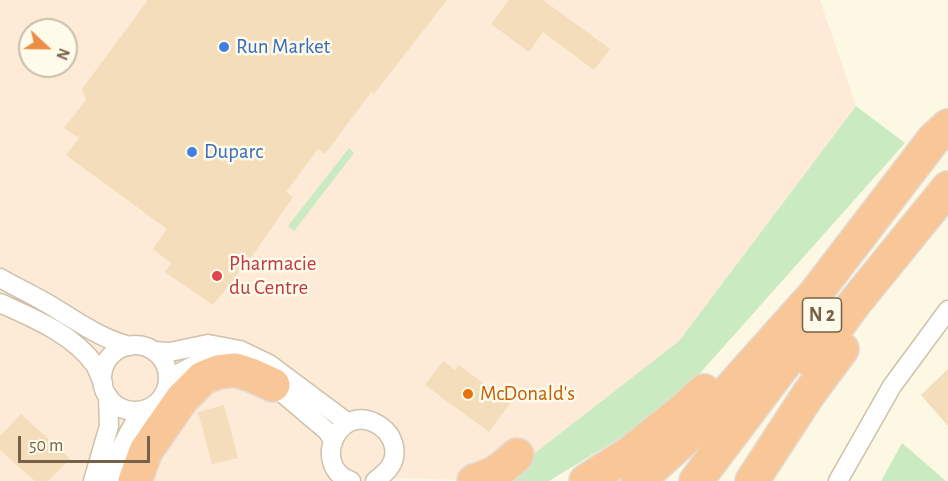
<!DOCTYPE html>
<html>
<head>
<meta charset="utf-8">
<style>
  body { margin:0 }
  #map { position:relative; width:948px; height:481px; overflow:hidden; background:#fdf8e3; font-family:"Alegreya Sans",sans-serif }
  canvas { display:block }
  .north { position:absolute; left:18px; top:18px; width:60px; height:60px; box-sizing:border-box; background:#fffbea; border:2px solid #c8bea9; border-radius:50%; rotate:112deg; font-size:16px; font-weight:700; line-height:24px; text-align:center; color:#766248 }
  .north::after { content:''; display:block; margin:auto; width:21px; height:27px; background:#eb8d45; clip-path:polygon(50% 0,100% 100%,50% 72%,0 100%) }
  .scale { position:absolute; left:18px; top:436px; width:132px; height:27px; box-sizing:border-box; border:3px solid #766248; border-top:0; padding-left:8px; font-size:18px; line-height:21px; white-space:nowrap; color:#766248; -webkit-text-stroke:4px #fffbea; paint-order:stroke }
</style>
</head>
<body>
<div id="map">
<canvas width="948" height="481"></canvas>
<div class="north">N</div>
<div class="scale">50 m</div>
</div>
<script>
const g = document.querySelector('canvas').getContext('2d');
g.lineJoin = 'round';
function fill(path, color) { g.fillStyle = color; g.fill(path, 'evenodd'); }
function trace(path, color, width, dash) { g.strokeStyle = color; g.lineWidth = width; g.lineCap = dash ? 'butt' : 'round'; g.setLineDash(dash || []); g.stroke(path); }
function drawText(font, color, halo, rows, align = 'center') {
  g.font = font + ' "Alegreya Sans",sans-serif'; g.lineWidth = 5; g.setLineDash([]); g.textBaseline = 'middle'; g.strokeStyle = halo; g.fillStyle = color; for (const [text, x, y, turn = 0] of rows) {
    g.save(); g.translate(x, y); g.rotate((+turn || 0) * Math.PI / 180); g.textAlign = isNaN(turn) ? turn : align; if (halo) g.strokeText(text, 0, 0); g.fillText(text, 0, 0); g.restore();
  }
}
const commercial = new Path2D(`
  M0,0H820L856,106L679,341L499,481L394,478L388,481H0ZM30,30H66V66H30Z`);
const green = new Path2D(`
  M856,106L905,143L669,408L549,481H499L679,341Z
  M349,148L354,153L294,231L288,226Z
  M902,443L946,481H881Z`);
const building = new Path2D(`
  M148,0H447L374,94L371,92L325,154L318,149L286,192L293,197L255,252L213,305L165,272L171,263L153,249L167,229L66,155L79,138L64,128L86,100L82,89Z
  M509,0H543L610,49L594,70L543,32L529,52L491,24Z
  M443,361L455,370L459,365L510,403L489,432L425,385Z
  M948,369V426L921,395Z
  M224,405L238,458L212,464L198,412Z
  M21,414L70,459L48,481H35L0,450V436Z`);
const street = new Path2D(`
  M0,278C19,289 40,298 58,310C83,325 102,339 130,346
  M0,303C33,318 73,334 95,365C98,370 100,377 103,383
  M102 378a33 33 0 1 1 66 0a33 33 0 1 1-66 0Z
  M154,351L170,352L208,344L240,350L269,364L348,423
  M168,379L200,362L213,359
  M268,381L327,431L333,440
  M93,481L109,426L108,396
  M111,481C113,460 130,428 143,410
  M351,481C311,467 337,404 375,423C385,428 392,436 394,447C397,463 387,472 375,481
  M838,481L892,386L948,310`);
const highway = new Path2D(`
  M812,361L853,305L948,188
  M135,481L146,451L182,399L203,378L218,372L235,370L251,375L273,385
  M474,481C494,475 502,469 517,455
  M586,481L631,452L682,411L704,391
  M638,481L688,436L815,294L933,140L948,126
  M696,481L816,322
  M752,481L808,395L842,349`);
const markers = [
  [224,47,6,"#3f7fe0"],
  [192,152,6,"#3f7fe0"],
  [217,276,6,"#e0444e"],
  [468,394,6,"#e8710a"]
];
const shields = [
  [822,315,39]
];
const shieldNames = [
  ["N 2",822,315]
];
const shopNames = [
  ["Run Market",236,47],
  ["Duparc",204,152]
];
const healthNames = [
  ["Pharmacie",229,264],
  ["du Centre",229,288]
];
const foodNames = [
  ["McDonald's",480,394]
];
fill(commercial, '#feebd7');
fill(green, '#caebc1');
fill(building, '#f3ddba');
trace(street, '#cfc1aa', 21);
trace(highway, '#e1dcd7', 36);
trace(street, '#fff', 18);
trace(highway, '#f9c698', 33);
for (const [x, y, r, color] of markers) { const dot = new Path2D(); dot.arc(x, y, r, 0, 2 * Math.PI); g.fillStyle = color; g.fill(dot); trace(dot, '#fffbea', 2); }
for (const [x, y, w] of shields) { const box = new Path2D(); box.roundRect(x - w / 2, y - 17, w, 34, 4.5); g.fillStyle = '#fffbea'; g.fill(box); trace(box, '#766248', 1.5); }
drawText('bold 20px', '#766248', null, shieldNames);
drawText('21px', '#366cbe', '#fffbea', shopNames, 'left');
drawText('21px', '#be3a42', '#fffbea', healthNames, 'left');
drawText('21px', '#c56008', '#fffbea', foodNames, 'left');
</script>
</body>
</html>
